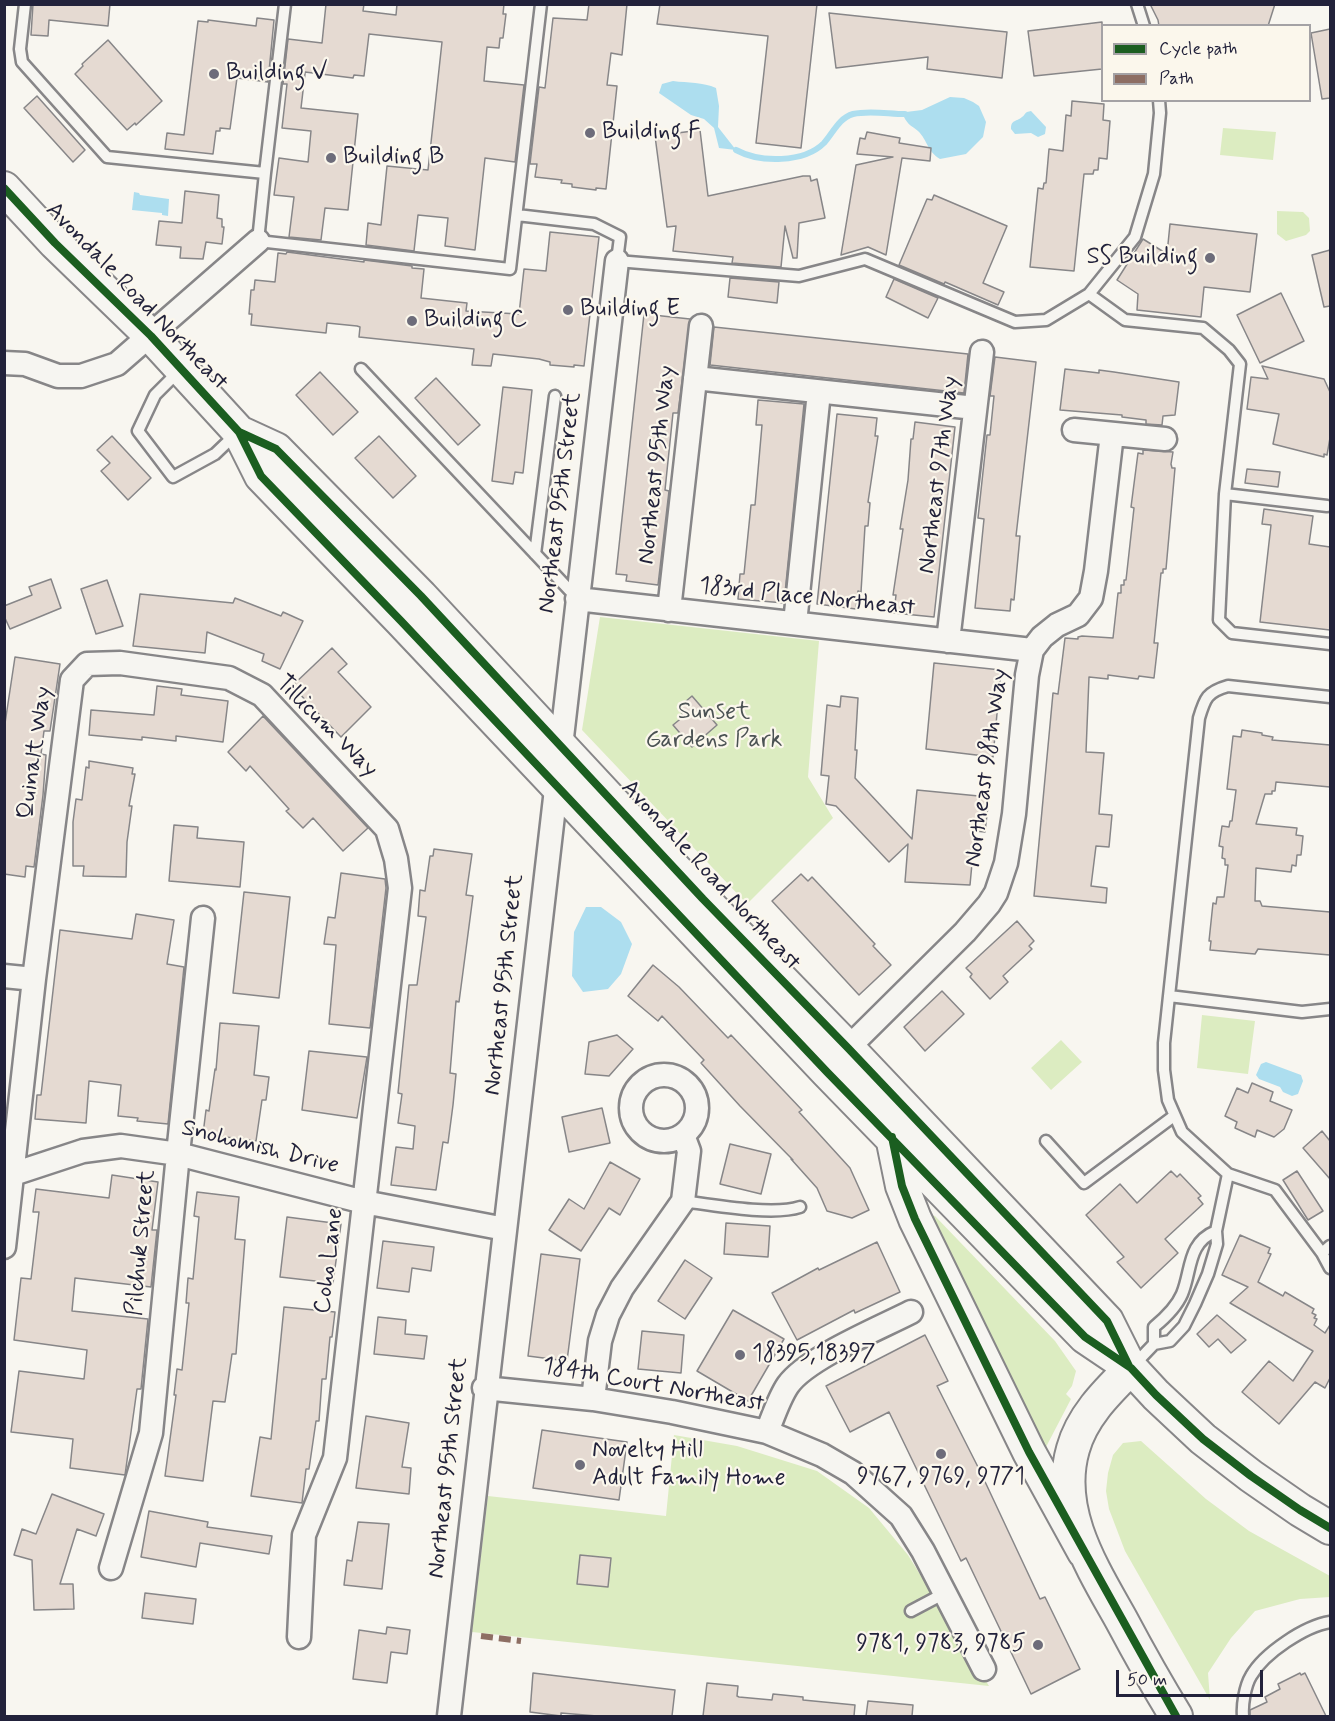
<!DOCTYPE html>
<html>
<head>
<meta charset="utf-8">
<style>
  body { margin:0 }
  #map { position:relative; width:1335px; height:1721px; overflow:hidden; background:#f8f6f0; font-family:Mynerve,sans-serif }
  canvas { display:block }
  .frame { position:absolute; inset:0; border:6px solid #22223b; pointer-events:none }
  .legend { position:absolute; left:1101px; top:24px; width:210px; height:78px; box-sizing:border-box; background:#fbf7ec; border:2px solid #a4a2a5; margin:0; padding:8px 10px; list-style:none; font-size:18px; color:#22223b }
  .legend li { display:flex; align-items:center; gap:12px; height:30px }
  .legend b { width:30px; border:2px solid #a4a2a5 }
  .scale { position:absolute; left:1116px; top:1670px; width:147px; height:27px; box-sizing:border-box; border:3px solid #22223b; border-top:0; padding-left:8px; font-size:18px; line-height:21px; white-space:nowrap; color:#22223b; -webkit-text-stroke:4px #fbf7ec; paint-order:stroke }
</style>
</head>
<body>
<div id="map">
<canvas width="1335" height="1721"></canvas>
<div class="frame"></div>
<ul class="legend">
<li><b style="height:8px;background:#1b5e20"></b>Cycle path</li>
<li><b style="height:8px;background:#8d6e63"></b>Path</li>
</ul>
<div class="scale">50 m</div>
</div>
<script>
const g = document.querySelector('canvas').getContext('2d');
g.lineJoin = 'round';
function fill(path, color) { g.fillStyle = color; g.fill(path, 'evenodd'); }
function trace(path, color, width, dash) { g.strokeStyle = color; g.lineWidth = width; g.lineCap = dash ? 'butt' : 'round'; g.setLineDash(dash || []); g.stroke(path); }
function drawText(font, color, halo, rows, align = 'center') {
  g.font = font + ' Mynerve,sans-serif'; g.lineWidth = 4.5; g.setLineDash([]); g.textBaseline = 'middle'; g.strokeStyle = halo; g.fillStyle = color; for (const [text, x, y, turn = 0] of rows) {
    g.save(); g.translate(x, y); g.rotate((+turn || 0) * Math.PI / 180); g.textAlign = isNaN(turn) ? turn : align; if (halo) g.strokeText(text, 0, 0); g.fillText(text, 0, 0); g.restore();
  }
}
const green = new Path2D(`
  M1223,128L1276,132L1273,160L1220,155Z
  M1277,211L1303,212L1309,218L1310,231L1306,235L1286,241L1277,234Z
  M600,617L819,641L808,777L833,818L747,904L582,730Z
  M1202,1015L1255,1021L1248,1074L1197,1068Z
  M1061,1040L1082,1062L1051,1090L1031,1068Z
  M930,1215L935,1216L1055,1341L1076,1371L1072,1386L1066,1394L1071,1399L1046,1447L1039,1449Z
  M674,1435L737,1446L817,1471L869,1508L908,1555L989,1686L472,1632L488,1496L666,1516Z
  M1141,1441L1206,1499L1249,1531L1330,1576V1597L1300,1599L1255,1611L1231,1638L1208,1673L1210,1700L1125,1551L1109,1509L1106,1491L1108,1473L1113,1455L1123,1443Z`);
const water = new Path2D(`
  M673,81C688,83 703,82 716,88L719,106L718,127L736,150L719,148L714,128L704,119L691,115L659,93L662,84Z
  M950,97L964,98L973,102L979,106L986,122L983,137L966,154L940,159C927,151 928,141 918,131C912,126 908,125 904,117L906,112L922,110Z
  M1031,111L1046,127L1045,134L1038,137L1031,133L1015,134L1011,129C1011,119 1017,122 1022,117C1024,116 1025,113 1027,112Z
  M134,192L139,193L140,195L169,199L168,216L162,215V213L132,210Z
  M586,907H601L621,922L632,944L621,974L608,989L583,992L572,976L574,932Z
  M1266,1062L1301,1075L1303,1081L1298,1094L1292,1096L1283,1092L1280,1087L1259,1079L1256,1075L1261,1064Z`);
const stream = new Path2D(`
  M736,150C760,163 804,163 824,143C833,133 839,118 853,114C869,110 889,114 905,114`);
const building = new Path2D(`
  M33,4H110L108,26L49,20L48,36L31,35Z
  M326,4H364L363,11L396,15L397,4H504L503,14H506L503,38H500L499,48L487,47L484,81L524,85L515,162L485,158L475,250L445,246L448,218L418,215L414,251L366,245L368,223L381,225L387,166L428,170L442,42L369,34L364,76L354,75L353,78L305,72V74L301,108L358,114L348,210L325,208L321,240L289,237L294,197L274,195L279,158L308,162L311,131L282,128L287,84H283L288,39L322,43Z
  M589,4H627L622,55L611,53L607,85L617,86L606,189L596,188V190L572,187V184L561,183L562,180L535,177L537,164H530L539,87L545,88L553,18L587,20Z
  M660,4H817L801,148L756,143L768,36L657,24Z
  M1150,4H1275L1268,26H1159L1158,20Z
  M829,13L1007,32L1002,78L927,69L928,57L836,68Z
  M257,18L274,20L268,82L237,78L230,129L220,128V131H216L213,154L165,149L167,133L184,135L198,21L208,22V20L256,26Z
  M1102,22V69L1034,76L1028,31Z
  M1330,29V98L1322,99L1311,33Z
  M108,40L162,101L136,125L135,123L127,130L75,74L83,66L82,64Z
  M37,96L85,150L73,162L24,108Z
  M1072,101L1104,104L1103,120L1110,121L1107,159L1099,158L1098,170H1094L1093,174H1084L1074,271L1030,267L1038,188L1043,189L1044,183H1046L1049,149L1063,151L1066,115L1071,116Z
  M700,130L708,196L803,176H810L811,181L817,179L825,218L799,223L797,258H793L785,226L781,267L732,263L733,257L673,251L676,226L667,227L655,136Z
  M867,132L900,138L899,143L931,148L930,161L902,158L886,255L868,247L841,255L856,165L893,157L857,154L860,138L865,139Z
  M185,191L219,195L217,218L222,219V227H224L222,244L206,242L203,259L180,258L181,247L156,245L159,221L182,223Z
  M934,195L1007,226L983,283L1004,292L998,305L945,282L944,284L899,265L927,199L932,200Z
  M1170,224L1257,234L1250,292L1204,287L1201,317L1137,310L1138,294L1117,280L1143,239L1167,254Z
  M550,232L599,237L584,366L574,365V367L550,365V362L539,359L493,354L491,366L472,365L474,349L359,337L360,327L357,326L327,323L326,333L251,325L252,314H249L251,290H254L255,280L275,282L278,253L286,254L287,252L364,262V260L412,266V268L424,269L421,298L467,303L466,311L519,314L524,269L546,271Z
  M1330,250V306L1324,307L1312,255Z
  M730,278L779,282L777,303L728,297Z
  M894,279L938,298L928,318L886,297Z
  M1281,293L1304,341L1260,363L1237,315Z
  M644,314L690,319L678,413H673L665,490L669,491L658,585L626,581L627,575L616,574Z
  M714,327L968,354L964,393L710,365Z
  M995,357L1036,362L1016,536H1020L1014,600L1011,599L1010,611L975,608L984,519L978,518L987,435H990L994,396H990Z
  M1262,366L1324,379L1330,392V438L1327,455L1324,454V457L1273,444L1279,414L1247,409L1251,377L1268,379Z
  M1065,369L1099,373V370L1114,372L1179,382L1175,415L1163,416L1162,425L1146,424V420L1122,417V415L1060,410Z
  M320,372L358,412L333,435L296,395Z
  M436,378L480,425L458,445L415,398Z
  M503,387L532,390L523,473L515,472L513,484L492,481Z
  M758,400L804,404L784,603L738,599L740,574H744L751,505H755L762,425H756Z
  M837,414L877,418L875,436H878L868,502L870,503L868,526H865L861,592L858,591L856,609L817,604Z
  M915,422L955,427L934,617L894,613L896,595H893L903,529H900L908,480L911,439H913Z
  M112,436L151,478L128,500L101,471L110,463L97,450Z
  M379,436L416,476L393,498L355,458Z
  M1143,450L1173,452L1171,464L1172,468H1175L1166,569H1163V573H1161L1154,643H1158L1154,678L1139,676L1138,679L1108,675V679L1089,677L1086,752L1104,753L1099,814L1112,815L1109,847L1096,846L1091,886L1107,888L1106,903L1034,896L1053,693L1058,694L1065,638L1078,639V637L1082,636L1113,638L1118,593H1121V585H1124V580H1126L1134,508L1131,507L1138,453L1143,454Z
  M1247,469L1280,472L1278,487L1245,483Z
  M1264,509L1313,516L1309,544L1330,547V630L1260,622L1271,525L1262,524Z
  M51,579L61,608L10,629L4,616V606L32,595L29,587Z
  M107,580L123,626L96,634L81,589Z
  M140,594L233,603L235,598L281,616L283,612L303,621L280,669L262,661L264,654L207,632L205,653L133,646Z
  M332,648L347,664L338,672L371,707L341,737L292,686Z
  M15,657L60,664L50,731H44L41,754L46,755L43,795L34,867L26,866L25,877L4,874V730Z
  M934,663L1001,670L993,757L926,749Z
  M157,686L182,689L181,695L228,701L223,742L176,736V741L142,737V740L89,735L91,710L154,715Z
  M692,696L717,725L692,747L673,725L684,716L678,708Z
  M841,696L858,698L855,750H857L855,778L912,839L917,790L989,797L985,832L975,831L970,885L905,882L908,844L889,862L836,806L826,804L829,776L821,775L827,705L840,707Z
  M263,716L368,828L343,851L313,818L303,828L286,811L289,809L250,766L246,771L228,752Z
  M1242,730L1262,733V735L1273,737L1272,740L1330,745V787L1276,782L1275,791H1272V794H1265L1256,824L1297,828L1296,835L1303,836L1301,855H1297L1296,866L1292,865L1291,872L1256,868L1255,901H1260L1262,906L1330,912V955L1258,949L1255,954L1210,950L1211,941H1209L1213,903L1216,904L1217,897H1224L1228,865H1225V859L1222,858L1223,847L1219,846L1222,826L1229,827L1230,821H1232L1236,790L1227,789L1233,736L1241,737Z
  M89,761L133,768L132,774H135L129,806H132L127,842L126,877L83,876L84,866H73V822L76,799L82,800L86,767L89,768Z
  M174,825L198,827L197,838L244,842L240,887L169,881Z
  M434,849L472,854L466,895L473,896L459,1002L456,1001L450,1073L456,1074L453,1105L448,1143L443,1142L436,1190L391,1185L396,1147L413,1149L415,1126L398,1123L402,1094L398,1093L409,985H417L426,917L418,916L420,890L425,891L430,856H433Z
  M341,873L385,879L386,888L370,1028L329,1024L336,945L324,944L328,917L335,918Z
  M801,874L808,881L812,877L875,944L873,946L891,965L859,995L772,901Z
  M244,892L290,897L279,998L233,993Z
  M136,914L174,920L167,964L184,967L168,1124L137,1121L138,1118L118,1116L121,1085L89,1081L86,1123L35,1119L37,1095H41L60,930L132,939Z
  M1017,921L1034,941L1029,946L1032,949L1003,976L1008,982L990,999L970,977L972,974L966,968Z
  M653,965L679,987L728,1038L731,1035L802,1110L799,1112L850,1168L869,1210L852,1218L827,1211L817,1188L791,1159L793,1160L740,1106L701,1063L704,1060L662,1016L658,1021L628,996Z
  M942,991L964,1014L925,1051L904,1027Z
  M220,1023L259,1026L254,1075L269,1077L266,1100H262L256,1141L203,1134L206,1110L209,1111L215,1069L216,1070Z
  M617,1035L633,1049L609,1076L585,1074L589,1042Z
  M309,1051L367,1057L357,1118L302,1110Z
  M1252,1083L1273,1092L1270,1101L1292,1110L1284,1129L1274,1137L1257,1130L1255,1137L1235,1128L1237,1122L1225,1116L1237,1088L1248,1093Z
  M602,1108L610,1143L569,1152L562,1117Z
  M1322,1131L1330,1141V1179L1303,1148Z
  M730,1144L771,1154L761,1194L720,1184Z
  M610,1162L640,1179L620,1215L609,1208L581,1251L549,1230L569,1199L584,1209Z
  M1171,1171L1177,1177L1180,1174L1201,1196L1198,1198L1203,1204L1165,1239L1178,1253L1141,1288L1117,1262L1124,1257L1086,1215L1120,1184L1137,1203Z
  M1297,1171L1323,1211L1308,1220L1283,1180Z
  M112,1175L158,1182L152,1230H157L151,1287L75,1278L72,1311L148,1319L141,1389H137L125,1475L70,1468L73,1439L11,1432L19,1371L84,1379L87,1350L14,1340L21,1278L31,1279L39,1212H33L36,1189L109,1198Z
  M197,1192L239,1197L235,1239L245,1240L236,1354H232L225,1402L213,1401L203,1481L165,1476L176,1395H174L177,1369L182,1370L189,1303H186L188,1278L193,1279L199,1217L194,1216Z
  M287,1217L341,1224L333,1283L280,1277Z
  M726,1223L770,1226L768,1257L724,1254Z
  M1240,1235L1270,1248L1268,1253L1271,1254L1258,1282L1283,1296L1285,1292L1314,1309L1312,1313L1316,1315L1314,1318L1317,1319L1314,1325L1325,1333L1330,1325V1378L1325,1388L1315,1382L1279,1424L1242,1392L1269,1361L1293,1381L1313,1351L1230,1303L1248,1287L1222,1275Z
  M383,1241L434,1247L431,1271L412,1268L409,1292L377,1288Z
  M877,1242L900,1292L855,1313L854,1310L797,1340L772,1293L818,1268L819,1270Z
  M541,1254L580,1259L567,1361L528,1356Z
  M685,1260L712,1278L685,1319L658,1301Z
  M284,1307L335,1312L332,1337H330L326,1379H322L319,1421H316L309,1469H306L302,1503L251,1496L260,1437L271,1439Z
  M733,1310L784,1339L748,1401L697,1371Z
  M1217,1315L1246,1340L1231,1353L1218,1339L1209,1347L1197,1334Z
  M378,1317L406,1320L405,1334L427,1336L424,1359L374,1354Z
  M642,1331L684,1335L681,1373L638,1369Z
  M925,1335L948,1381L937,1386L980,1471L1040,1599L1045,1597L1080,1669L1031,1694L966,1558L961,1561L889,1412L850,1432L826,1386Z
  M366,1416L409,1423L402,1467L411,1468L409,1494L356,1488Z
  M542,1430L627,1442L619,1500L533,1488Z
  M52,1494L104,1514L96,1536L77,1529L60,1584H73L74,1609L34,1610L32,1560L14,1555L22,1529L36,1534Z
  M149,1511L208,1522L207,1527L272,1536L269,1554L200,1543L196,1567L141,1557Z
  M358,1522L389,1524L382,1589L344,1585L347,1560L352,1561Z
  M580,1555L611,1558L608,1587L577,1584Z
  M145,1593L196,1599L193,1624L142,1618Z
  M387,1627L410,1630L407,1654L391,1652L387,1683L353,1679L359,1630L386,1634Z
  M533,1673L675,1690L672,1716H597L561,1713V1716L530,1712Z
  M1300,1673L1301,1675L1305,1673L1326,1716H1250V1710L1267,1702L1265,1697L1280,1689L1278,1684Z
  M707,1683L738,1686L737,1696L739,1697L772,1700L773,1694L803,1697V1700L855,1705L854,1716H703Z
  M868,1701L913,1705L912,1716H866Z`);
const lane = new Path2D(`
  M25,4L20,49L22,62L107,157L265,173L258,241L510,269L541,4
  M1137,4L1144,26
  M265,173L285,4
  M517,215L594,224L620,237L617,261L799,276L865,259L1015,322L1046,320L1089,294L1135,237L1154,174L1160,113L1159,100
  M1089,294L1125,320L1203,328L1229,350L1240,364L1225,494L1219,620L1232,633L1330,644
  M361,369L575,596
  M180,370L155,395L138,431L173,477L215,454L237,433
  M1225,494L1327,506
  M535,554L555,396
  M1330,697L1228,686C1207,692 1205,698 1199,718L1169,996L1302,1012L1330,1009
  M1169,996L1164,1043V1070L1168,1100L1182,1132L1228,1174L1275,1190L1322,1253L1330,1246
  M1046,1141L1084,1183L1174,1116
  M683,1201C713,1205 773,1216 800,1207
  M1322,1253L1330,1268
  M1154,1344V1327C1165,1318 1176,1308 1182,1294C1192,1270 1187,1243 1216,1231
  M1133,1366L1154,1344L1170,1341L1184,1326L1195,1304L1208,1274L1217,1244L1216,1231L1228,1174
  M911,1611L945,1593
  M1243,1716C1242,1705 1245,1686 1251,1676C1264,1653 1305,1626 1330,1622`);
const street = new Path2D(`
  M4,363L25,364L58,376H81L117,364L258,241
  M695,378L975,408
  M1074,430L1165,439
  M577,599L1032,650
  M669,610L701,326
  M795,623L819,392
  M948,641L982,352
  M4,976L34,979
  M848,1048L965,932L989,904L996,893L1006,863L1014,814L1027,675L1032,650L1042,637L1057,625L1078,615L1091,598L1096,571L1112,434
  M631 1108a33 33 0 1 1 66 0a33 33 0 1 1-66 0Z
  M4,1177L83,1151L121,1146L178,1154L364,1202L505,1229
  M4,1247L34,979L72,680L87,664L120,663L229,678L262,695L387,829L396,859L400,888L335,1458L304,1535L299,1637
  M484,1388L593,1399L672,1412L767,1432L822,1455L853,1473L901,1516L923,1551L984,1669
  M593,1399L600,1341L608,1315L622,1288L683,1201L689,1151L683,1135
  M767,1432C773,1417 779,1398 788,1385C807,1358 880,1328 911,1312
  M111,1568L151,1433L178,1154L203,918
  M449,1716C503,1231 558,746 617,261`);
const secondary = new Path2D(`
  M4,188L55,243L151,336L239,432L261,476L401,621L827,1072L1085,1337L1131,1368L1156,1395L1203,1439L1251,1476L1300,1510L1330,1528
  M239,432L276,449L421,596L703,899L848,1048L1107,1321L1129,1365
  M892,1137L902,1186L915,1219L1029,1452L1084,1552
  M1131,1368C1107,1392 1082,1416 1073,1449C1055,1511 1093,1569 1122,1621C1139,1653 1157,1685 1176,1716`);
const quiet = new Path2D(`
  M481,1636L521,1641`);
const cycleway = new Path2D(`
  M4,188L55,243L151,336L239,432L261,476L401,621L827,1072L1085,1337L1131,1368L1156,1395L1203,1439L1251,1476L1300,1510L1330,1528
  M239,432L276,449L421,596L703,899L848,1048L1107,1321L1129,1366
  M892,1137L902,1186L915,1219L1029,1452L1176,1716`);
const markers = [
  [214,74,6,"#6d6c7a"],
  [590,133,6,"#6d6c7a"],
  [331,158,6,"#6d6c7a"],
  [1210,258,6,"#6d6c7a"],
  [568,310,6,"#6d6c7a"],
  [412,321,6,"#6d6c7a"],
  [740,1355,6,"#6d6c7a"],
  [941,1454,6,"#6d6c7a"],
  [580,1465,6,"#6d6c7a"],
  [1038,1645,6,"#6d6c7a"]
];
const poiNames = [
  ["Building V",226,74],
  ["Building F",602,133],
  ["Building B",343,158],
  ["SS Building",1198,258,"right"],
  ["Building E",580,310],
  ["Building C",424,321],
  ["18395,18397",752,1355],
  ["Novelty Hill",592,1451],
  ["Adult Family Home",592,1479],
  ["9767, 9769, 9771",941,1478,"center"],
  ["9781, 9783, 9785",1026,1645,"right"]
];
const streetNames = [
  ["Avondale Road Northeast",136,297,46],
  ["Northeast 95th Way",658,465,-84],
  ["Northeast 97th Way",940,475,-83],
  ["Northeast 95th Street",561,503,-83],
  ["183rd Place Northeast",807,598,6],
  ["Tillicum Way",326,727,45],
  ["Quinalt Way",36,753,-82],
  ["Northeast 98th Way",988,768,-82],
  ["Avondale Road Northeast",710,876,47],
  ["Northeast 95th Street",505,985,-84],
  ["Snohomish Drive",260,1148,14],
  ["Pilchuk Street",142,1243,-85],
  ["Coho Lane",330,1261,-83],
  ["184th Court Northeast",653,1386,10],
  ["Northeast 95th Street",449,1468,-84]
];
const parkNames = [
  ["Sunset",714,713],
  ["Gardens Park",714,741]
];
fill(green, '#dcecc1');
fill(water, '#addeef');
trace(stream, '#addeef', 6);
fill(building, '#e5dad2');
trace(building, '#878688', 1.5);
trace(lane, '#878688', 15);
trace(street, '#878688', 27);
trace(secondary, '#878688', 36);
trace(lane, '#f6f5f1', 10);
trace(street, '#f6f5f1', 22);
trace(secondary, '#f6f5f1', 32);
trace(quiet, '#8d6e63', 6, [12, 6]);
trace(cycleway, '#1b5e20', 8);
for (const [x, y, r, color] of markers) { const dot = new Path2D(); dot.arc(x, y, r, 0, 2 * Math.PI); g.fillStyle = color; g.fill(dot); trace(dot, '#fbf7ec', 2); }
drawText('24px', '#22223b', '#fbf7ec', poiNames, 'left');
drawText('24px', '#22223b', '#fbf7ec', streetNames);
drawText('24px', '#4b5253', '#fbf7ec', parkNames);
</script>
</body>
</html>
